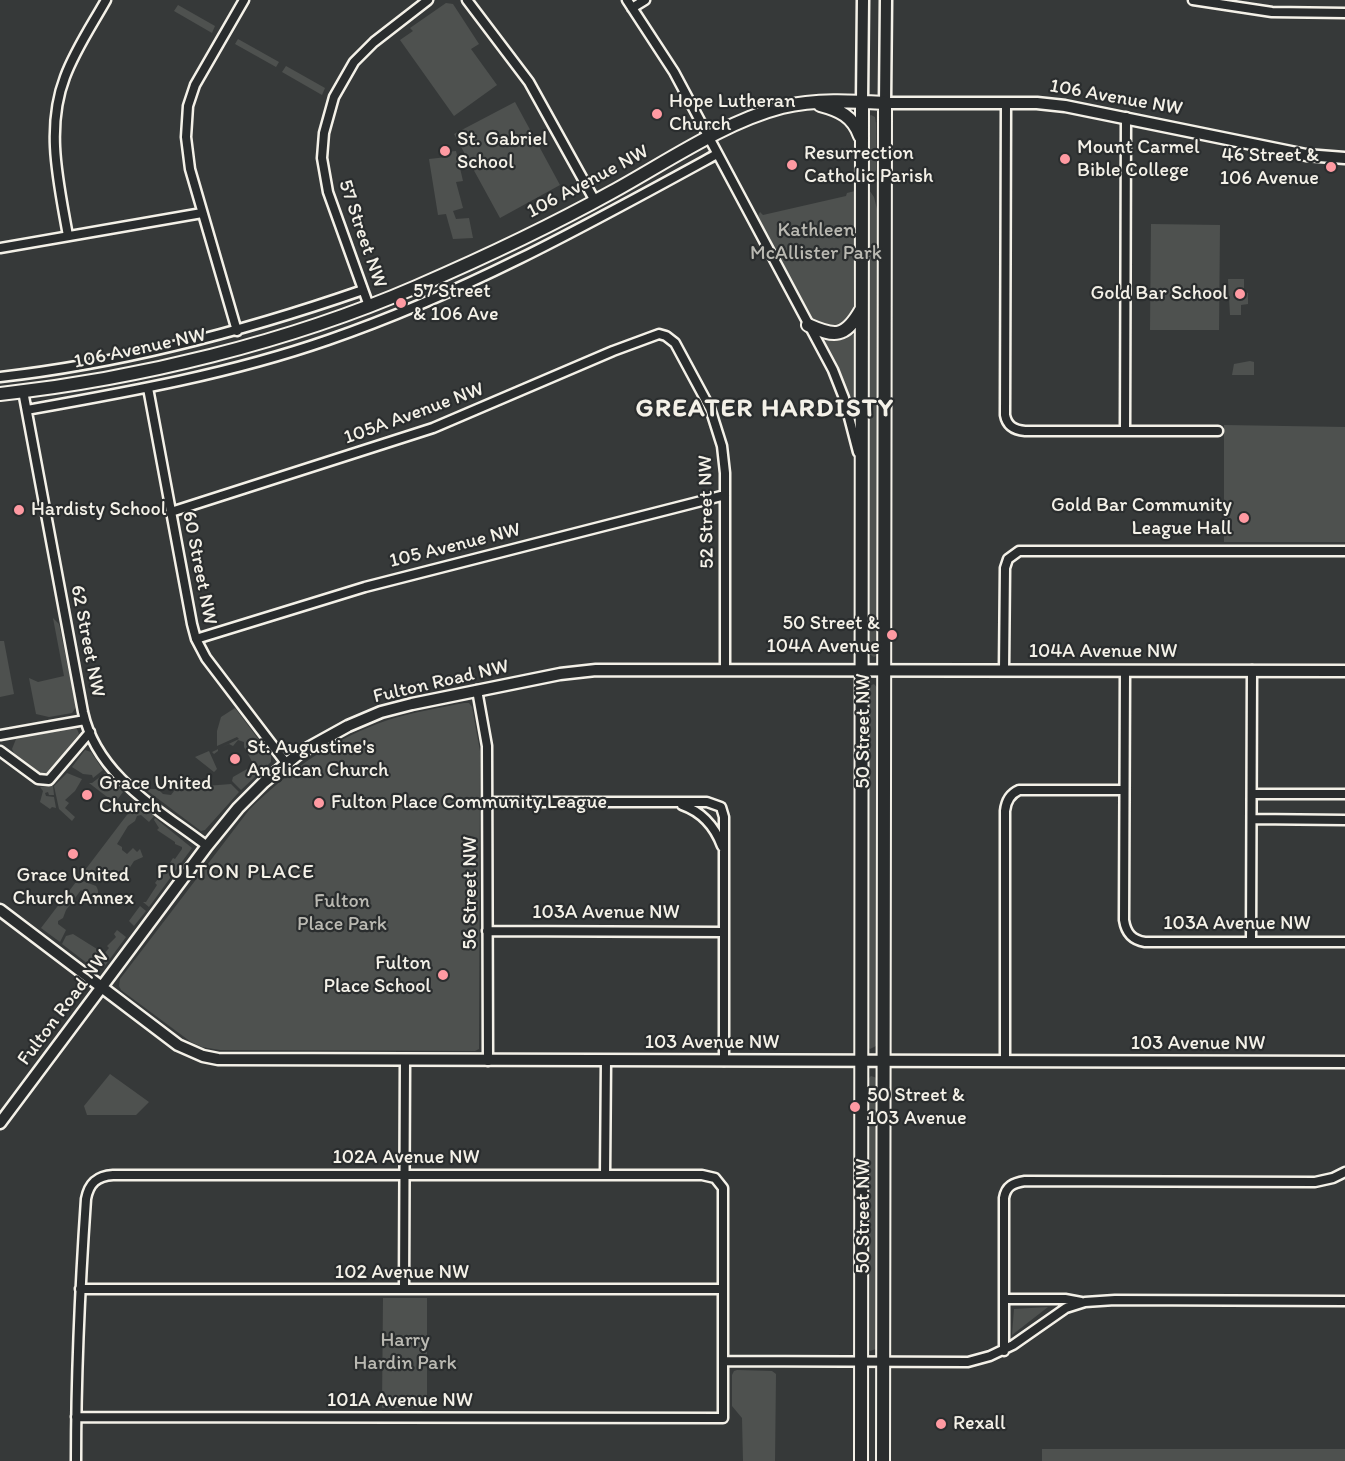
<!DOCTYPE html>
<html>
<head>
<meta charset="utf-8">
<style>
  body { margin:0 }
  canvas { display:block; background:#363939 }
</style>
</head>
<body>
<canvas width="1345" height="1461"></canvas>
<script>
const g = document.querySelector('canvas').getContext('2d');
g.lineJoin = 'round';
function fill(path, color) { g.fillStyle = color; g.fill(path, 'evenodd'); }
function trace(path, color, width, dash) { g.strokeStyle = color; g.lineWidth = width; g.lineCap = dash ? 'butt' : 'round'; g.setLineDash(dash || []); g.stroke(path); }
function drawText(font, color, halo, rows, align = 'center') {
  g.font = font + ' Itim,sans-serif'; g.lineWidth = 4.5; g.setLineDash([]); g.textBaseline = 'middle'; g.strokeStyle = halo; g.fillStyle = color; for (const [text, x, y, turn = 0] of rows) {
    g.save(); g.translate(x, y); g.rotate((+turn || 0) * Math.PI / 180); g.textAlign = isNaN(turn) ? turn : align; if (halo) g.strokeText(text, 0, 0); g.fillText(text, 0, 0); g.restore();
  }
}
const green = new Path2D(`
  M446,3L453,4L479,44L471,49L497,85L454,116L400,40L413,31L410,28Z
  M178,5L215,26L212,33L174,11Z
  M238,39L279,62L276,67L235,44Z
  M286,66L325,88L322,95L282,72Z
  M515,102L560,185L500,218L454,134Z
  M871,115L875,117L876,123V170L871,179L868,178L867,117Z
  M456,151L463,181L456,182L463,208L453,211L456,219L469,218L473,238L453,239L446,214L438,215L429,159L447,157L446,152Z
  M869,190L874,197L877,209L880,652L878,655L874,657L866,652L867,191Z
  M855,191L853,309L852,316L837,329L817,324L812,318L758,216L760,212L763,215L846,196L847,193Z
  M1151,224L1220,225L1219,330H1150Z
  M1228,279H1244V292L1248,293V304L1241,305V315H1230Z
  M851,334L854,335V418L841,383L821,341C831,336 838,344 851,334Z
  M1250,361L1254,362V375H1232L1234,364Z
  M1224,425L1345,427V542H1224Z
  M53,618L59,624L76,707L72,713L49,717L36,714L29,678L38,682L64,676Z
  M0,641H4L14,694L0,697Z
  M874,684L879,690L878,1045L870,1049L866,1046L867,687Z
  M464,703H469L472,707L480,751L479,1049L475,1051L220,1050L202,1047L191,1042L121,990L119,986L120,979L249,810C289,770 335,738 388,720C413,712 439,708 464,703Z
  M235,708L271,756V762L241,790L232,781L233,777L254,765L244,747V742L238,740L233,746L229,744L218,749V751L214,754L212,752L239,739L237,737L217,746V731L221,717Z
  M73,728L77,729L79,734L47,775L38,772L14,753L12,749L16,739Z
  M85,750L91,752L103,770L93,778L92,775L83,774L72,767Z
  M209,751L217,769L214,772L195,757Z
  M67,773L82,779L75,791L65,800L69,803L65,808L75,817L72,821L59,809L54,786Z
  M105,773L123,792L115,803L89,783H92Z
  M186,775L206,786L231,784L239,792L205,830L201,831L145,789H158L163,794L171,795Z
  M53,786L54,795H49L48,792L45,793L46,796L54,797L56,808L52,807L50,809L40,802L43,791L40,787Z
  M136,803L154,816L149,822L141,815L137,816L135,821L128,826L117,844L122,847V850L127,854L133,848L137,852L140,849L143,857L134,861L125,875L119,877L115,882L99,874H95L92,880L83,879V881L96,886C99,891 99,895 95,900L81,890L66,910L63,918L58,921V924L66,930L60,942L41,928Z
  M155,818L192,848L149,907L143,902H146L157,885L155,883L166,868L168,869L171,864L170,863L173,858L175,859L182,849V847L175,844V842L157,830L159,828L154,820Z
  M140,906L146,911L134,926L129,921Z
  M117,930L126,937L104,967H92L62,944L66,936L73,934L97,949L100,954L103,955L109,948L107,946L116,937L114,934Z
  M110,1074L149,1102L136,1115H87L84,1106Z
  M871,1076L877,1078L878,1081V1345L876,1349L870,1351L865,1347L866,1081Z
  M383,1298H427V1408H382Z
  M1048,1307L1012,1335L1014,1309Z
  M737,1370L772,1371L776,1374L775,1461H743L742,1418L732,1406V1375L734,1371Z
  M1042,1449H1345V1461H1042Z`);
const minor = new Path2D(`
  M467,0L529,82L595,201
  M627,0L674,72L833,370L844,398L858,452
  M1193,0L1272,12L1345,13
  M632,8L645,0
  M1006,103L1005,415C1007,426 1014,430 1025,431H1218
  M68,236C59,184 45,129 65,77C75,50 92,25 106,0
  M0,248L202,213
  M369,306L328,192L322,158L324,133L334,97L354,62L374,42L428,0
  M237,331L190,169L186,137L188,106L195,85L244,0
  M0,377C125,363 245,331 363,290
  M148,388L192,624L196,639L206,658L286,763
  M23,391L83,712C97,776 158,809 207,846
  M27,410C128,392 230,374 328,340C465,293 591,223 717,154
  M1125,431L1126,117
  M171,512L433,428L613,351L659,334L666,336L675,343L710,408L722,446L725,473V670
  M196,639L365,587L725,495
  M1004,670L1005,568L1008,559L1019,551H1345
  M1125,671L1124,920C1126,933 1132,940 1145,942H1345
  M477,690L487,746L488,1061
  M0,735L85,720
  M0,751L38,779L49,780L90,732
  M1252,794H1345
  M488,802H707L721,807L724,817V1061
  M682,805C702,812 715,827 722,846
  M1252,819L1345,820
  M487,931L724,932
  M1251,942L1252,670
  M1005,1061V811C1006,801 1010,794 1019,790H1124
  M605,1175L606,1061
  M80,1289H723
  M404,1289L405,1061
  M1004,1299H1065L1081,1302
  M1004,1351V1198C1006,1186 1013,1183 1025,1181L1315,1182L1333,1178L1345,1172
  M723,1361L968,1362L990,1356L1013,1345L1066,1308L1085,1302L1115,1300L1345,1301
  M76,1417L723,1418V1188L715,1178L702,1175H113C97,1176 89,1183 86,1199C80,1286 76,1373 76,1461`);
const tertiary = new Path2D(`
  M886,0L885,103H1037L1065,106L1306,155L1345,158
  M862,101L863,0
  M0,910L178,1045L203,1056L218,1059L1345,1062
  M0,1123L207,846L238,808L264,782L301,752L348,726L381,712L412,704L560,674L596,670L1345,671`);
const secondary = new Path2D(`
  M820,105C839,110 853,116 860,136
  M808,325C835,337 845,338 861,310
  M0,394C138,379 289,342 416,287C483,258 549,227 612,192C665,163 724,122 782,107C816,99 851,101 885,103L883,1461
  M861,1461L862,101`);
const markers = [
  [657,114,6,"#ff9aa2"],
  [445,151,6,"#ff9aa2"],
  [1065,159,6,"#ff9aa2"],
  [792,165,6,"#ff9aa2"],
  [1331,167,6,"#ff9aa2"],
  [1240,294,6,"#ff9aa2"],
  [401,303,6,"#ff9aa2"],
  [19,510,6,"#ff9aa2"],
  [1244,518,6,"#ff9aa2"],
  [892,635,6,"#ff9aa2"],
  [235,759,6,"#ff9aa2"],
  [87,795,6,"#ff9aa2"],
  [319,803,6,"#ff9aa2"],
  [73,854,6,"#ff9aa2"],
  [443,975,6,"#ff9aa2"],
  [855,1107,6,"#ff9aa2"],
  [941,1424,6,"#ff9aa2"]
];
const streetNames = [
  ["106 Avenue NW",1116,98,10],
  ["106 Avenue NW",588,182,-28],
  ["57 Street NW",362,234,71],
  ["106 Avenue NW",140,349,-12],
  ["105A Avenue NW",414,414,-20],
  ["52 Street NW",707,512,-91],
  ["105 Avenue NW",455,546,-14],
  ["60 Street NW",199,568,79],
  ["62 Street NW",87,641,79],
  ["104A Avenue NW",1103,652],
  ["Fulton Road NW",441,682,-13],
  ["50 Street NW",864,731,-90],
  ["56 Street NW",471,893,-90],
  ["103A Avenue NW",606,913],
  ["103A Avenue NW",1237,924],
  ["Fulton Road NW",64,1008,-53],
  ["103 Avenue NW",712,1043],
  ["103 Avenue NW",1198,1044],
  ["102A Avenue NW",406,1158],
  ["50 Street NW",864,1216,-90],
  ["102 Avenue NW",402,1273],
  ["101A Avenue NW",400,1401]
];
const poiNames = [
  ["Hope Lutheran",669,102],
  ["Church",669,125],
  ["St. Gabriel",457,140],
  ["School",457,163],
  ["Mount Carmel",1077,148],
  ["Bible College",1077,171],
  ["Resurrection",804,154],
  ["Catholic Parish",804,177],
  ["46 Street &",1319,156,"right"],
  ["106 Avenue",1319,179,"right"],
  ["57 Street",413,292],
  ["& 106 Ave",413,315],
  ["Gold Bar School",1228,294,"right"],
  ["Gold Bar Community",1232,506,"right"],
  ["League Hall",1232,529,"right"],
  ["Hardisty School",31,510],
  ["50 Street &",880,624,"right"],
  ["104A Avenue",880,647,"right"],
  ["St. Augustine's",247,748],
  ["Anglican Church",247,771],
  ["Grace United",99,784],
  ["Church",99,807],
  ["Fulton Place Community League",331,803],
  ["Grace United",73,876,"center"],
  ["Church Annex",73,899,"center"],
  ["Fulton",431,964,"right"],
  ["Place School",431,987,"right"],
  ["50 Street &",867,1096],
  ["103 Avenue",867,1119],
  ["Rexall",953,1424]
];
const parkNames = [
  ["Kathleen",816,231],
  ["McAllister Park",816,254],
  ["Fulton",342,902],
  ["Place Park",342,925],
  ["Harry",405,1341],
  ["Hardin Park",405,1364]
];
const neighbourhoodNames = [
  ["FULTON PLACE",236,873]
];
const districtNames = [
  ["GREATER HARDISTY",765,409]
];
fill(green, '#4e514f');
trace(minor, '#f4f1e8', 13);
trace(tertiary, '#f4f1e8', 15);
trace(secondary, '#f4f1e8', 16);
trace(minor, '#2a2d2e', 8);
trace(tertiary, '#2a2d2e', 10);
trace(secondary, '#2a2d2e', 12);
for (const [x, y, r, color] of markers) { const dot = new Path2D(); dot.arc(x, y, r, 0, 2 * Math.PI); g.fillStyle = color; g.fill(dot); trace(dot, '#2a2d2e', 2); }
drawText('20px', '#f4f1e8', '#2a2d2e', streetNames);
drawText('20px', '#f4f1e8', '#2a2d2e', poiNames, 'left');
drawText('20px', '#bab9b2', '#2a2d2e', parkNames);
g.letterSpacing = '1.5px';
drawText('21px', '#f4f1e8', '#2a2d2e', neighbourhoodNames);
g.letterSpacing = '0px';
g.letterSpacing = '1.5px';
drawText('bold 26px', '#f4f1e8', '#2a2d2e', districtNames);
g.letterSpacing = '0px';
</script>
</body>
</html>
